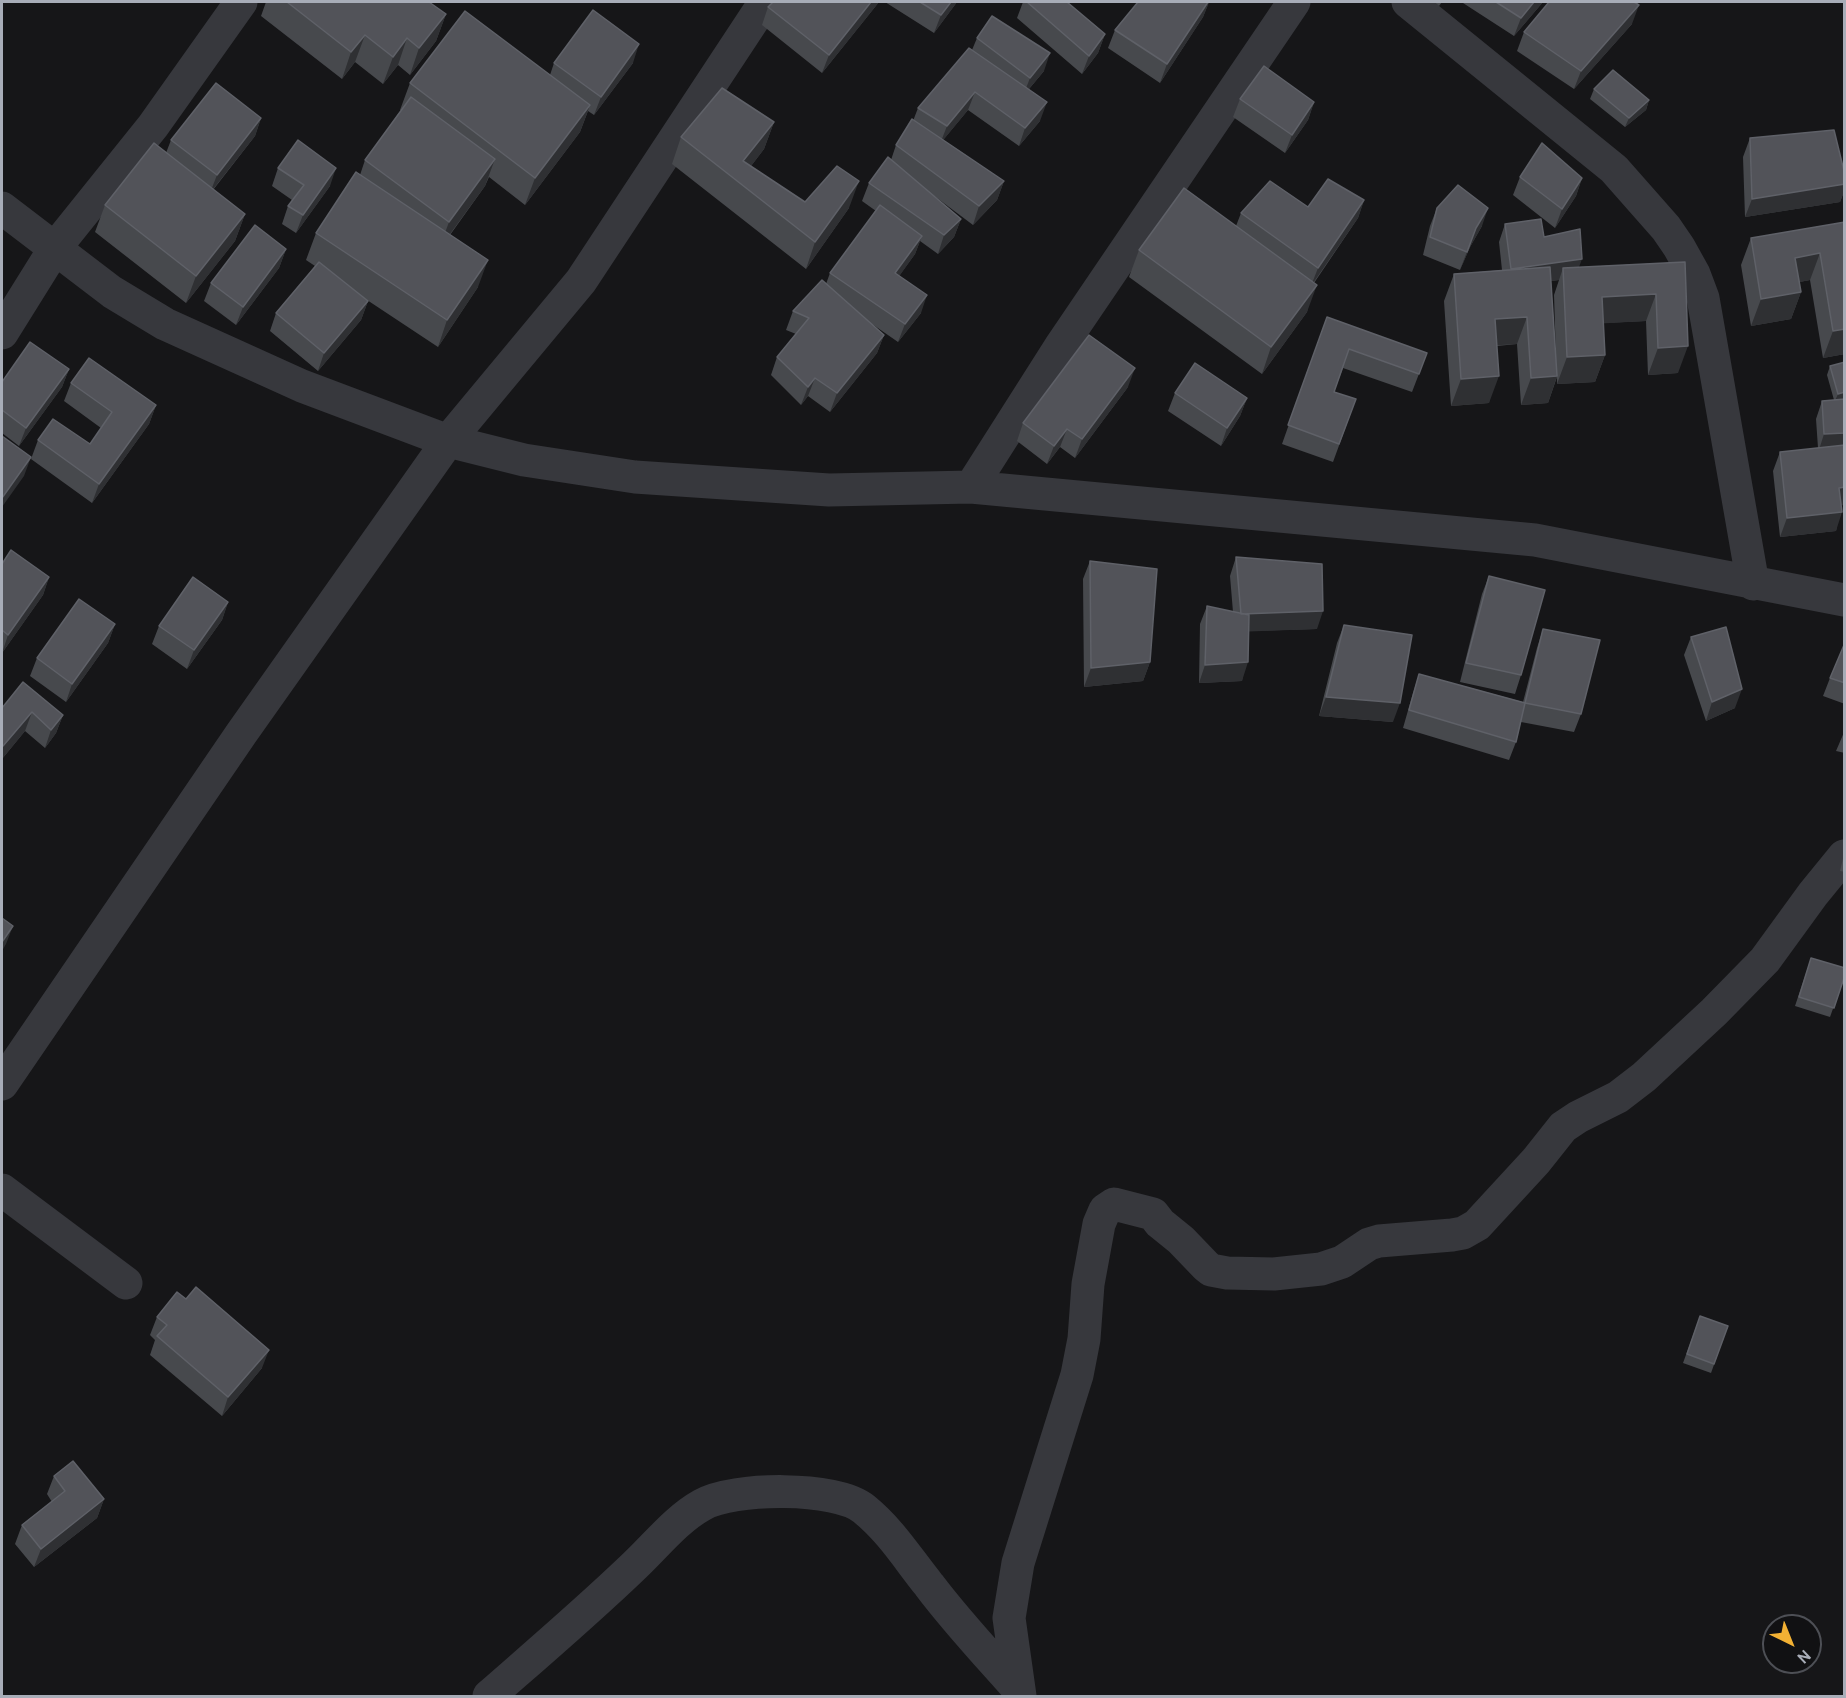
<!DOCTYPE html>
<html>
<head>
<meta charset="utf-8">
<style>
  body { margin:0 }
  #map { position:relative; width:1846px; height:1698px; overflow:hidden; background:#161618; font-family:Overpass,sans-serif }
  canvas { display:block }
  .frame { position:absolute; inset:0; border:3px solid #a8adb8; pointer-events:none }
  .north { position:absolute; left:1762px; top:1614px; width:60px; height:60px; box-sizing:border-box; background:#111113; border:2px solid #4d4f55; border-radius:50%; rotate:137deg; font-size:16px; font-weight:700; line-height:24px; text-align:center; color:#a8adb8 }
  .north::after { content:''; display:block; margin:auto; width:21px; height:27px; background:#f2b134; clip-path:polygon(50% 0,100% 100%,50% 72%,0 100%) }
</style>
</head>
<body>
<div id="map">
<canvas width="1846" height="1698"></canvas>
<div class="frame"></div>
<div class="north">N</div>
</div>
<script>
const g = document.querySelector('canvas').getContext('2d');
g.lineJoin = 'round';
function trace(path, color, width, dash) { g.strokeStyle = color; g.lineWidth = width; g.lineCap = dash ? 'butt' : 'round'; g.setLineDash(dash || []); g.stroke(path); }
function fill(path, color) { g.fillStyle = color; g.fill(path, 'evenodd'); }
const minor = new Path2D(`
  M1408,2L1614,169L1666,228L1679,247L1694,274L1703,298L1753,584
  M2,208L112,292L165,324L302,386L448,441L524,460L635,477L829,490L971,487L1535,540L1844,600
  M2,333L55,248L153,126L241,2
  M971,487L1060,347L1294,2
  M2,1084L241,734L448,441L581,281L765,2
  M2,1190L126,1283
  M489,1696C537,1654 585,1613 631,1569C654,1548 675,1520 702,1505C733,1487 836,1486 864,1509C891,1531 908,1559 929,1585C956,1621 988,1655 1018,1689
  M1020,1696L1009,1618L1018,1563L1077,1375L1084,1339L1088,1284L1099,1224L1105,1210L1114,1204L1153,1214L1160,1223L1181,1240L1206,1266L1211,1270L1227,1273L1274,1274L1321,1269L1342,1262L1369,1244L1379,1241L1452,1235L1463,1233L1477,1225L1536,1161L1563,1127L1578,1117L1618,1097L1644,1077L1714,1012L1765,960L1813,894L1844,856`);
const wall = new Path2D(`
  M266,2H429L446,14L436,41L410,75L398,65L383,84L355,62L342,79L261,16Z
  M773,2H879L822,73L762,25L768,7Z
  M885,2H957L934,33Z
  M1023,2H1067L1105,34L1098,53L1082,74L1017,18Z
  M1138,2H1209L1203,17L1160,83L1108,48L1115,30Z
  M1434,2H1442L1439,6Z
  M1464,2H1543L1514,36L1463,3Z
  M1632,24L1574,89L1517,51L1524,32Z
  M977,38L1044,71L1029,89L1040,121L1019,146L968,110L943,140L1004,181L997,200L973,225L933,195L961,219L954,237L938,254L920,241L915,254L899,276L921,313L898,342L872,324L884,335L877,353L830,412L808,396L801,405L771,375L777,357L796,334L786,330L793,311L826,284L830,273L876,211L862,201L869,183L891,160L896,145L913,121L918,108L972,50Z
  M554,63H633L594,115L588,111L580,132L525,205L489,177L485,186L450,235L478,287L438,347L364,298L368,301L361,320L318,371L270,331L276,313L315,266L306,260L316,233L360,175L365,160L401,110H400L410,83L550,75Z
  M1594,89L1649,100L1646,110L1625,127L1590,99Z
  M1240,99L1314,102L1308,120L1285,153L1233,117Z
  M261,118L255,136L213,190L245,214L235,241L186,303L95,232L105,205L166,153L171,140Z
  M774,122L764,149L751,166L805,202L849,208L806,269L672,164L681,137Z
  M1750,138L1845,175V189L1840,202L1745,217L1743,157Z
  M278,168L330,186L296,233L282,224L288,206L292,200L272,186Z
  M1520,177L1582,178L1576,196L1555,228L1513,195Z
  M1364,200L1358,218L1314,283L1307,312L1262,374L1129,277L1139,250L1236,226L1241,213L1308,207Z
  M1437,208L1482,226L1470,247L1460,270L1423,255L1430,226Z
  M1845,222V354L1823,358L1810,280L1799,282L1801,292L1791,319L1751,326L1741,265L1751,238Z
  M1505,224L1544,237L1579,267L1685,262L1678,373L1648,375L1646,321L1603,323L1605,355L1595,382L1557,384V377L1548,403L1521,405L1517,344L1497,346L1489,403L1451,406L1444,301L1454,274L1502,270L1499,242ZM1559,280L1554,295L1556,358L1551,281Z
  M286,249L279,268L236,325L204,301L211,283Z
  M1327,317L1427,353L1412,392L1343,368L1334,392L1356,399L1333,462L1282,444Z
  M1845,362L1841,505L1836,531L1780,537L1773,471L1780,452L1818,448L1816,419L1822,401L1834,400L1827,375L1830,366Z
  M69,369L62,387L19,446L2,433V382Z
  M71,383L156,405L149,424L92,503L31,459L38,440L90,444L101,428L64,401Z
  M1128,387L1075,458L1060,447L1047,464L1017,441L1023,423Z
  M1175,393L1247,398L1240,416L1221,446L1168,411Z
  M1236,557L1317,629L1249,631L1242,681L1199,683L1200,624L1207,606L1233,612L1230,576Z
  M1090,561L1150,662L1143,681L1084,687L1083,579Z
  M2,564L49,577L43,595L2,653Z
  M1489,576L1521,675L1515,694L1460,682L1482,594Z
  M228,602L222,620L187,669L152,644L159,626Z
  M115,624L108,643L66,702L30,676L37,658Z
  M1344,625L1393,722L1319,716L1337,643Z
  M1543,629L1581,714L1574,732L1521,722L1516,742L1509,760L1403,728L1413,693L1419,674L1523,702L1537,648Z
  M1691,637L1735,708L1706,721L1684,655Z
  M1845,645V704L1823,696L1830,678Z
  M2,708L63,715L56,733L45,748L25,731L2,759Z
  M1845,730V753L1836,751Z
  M1845,850V872L1840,871Z
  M1811,958L1845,975L1830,1017L1795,1006Z
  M1700,1316L1728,1326L1711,1373L1683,1363Z
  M157,1317L262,1368L222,1416L150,1355L155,1340L150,1335Z
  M54,1476L104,1499L97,1518L34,1567L15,1544L22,1525L52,1502L47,1494Z`);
const shadedWall = new Path2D(`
  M871,2H879L822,73L829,55Z
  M951,2H957L934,33L941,15Z
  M1208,2H1209L1203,17L1160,83L1167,64Z
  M1534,2H1543L1514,36L1521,18Z
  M1639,5L1632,24L1574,89L1581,71Z
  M446,14L436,41L410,75L419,48Z
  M1105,34L1098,53L1082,74L1089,56Z
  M365,35L355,62L342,79L351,52Z
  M407,38L398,65L383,84L393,57Z
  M639,44L633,63L594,115L601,97Z
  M1050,53L1044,71L1023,96L1030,78Z
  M975,92L968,110L940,144L947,126Z
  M1649,100L1646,110L1625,127L1629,118Z
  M1047,102L1040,121L1019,146L1025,128Z
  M1314,102L1308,120L1285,153L1292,135Z
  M590,105L580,132L525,205L535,178Z
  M261,118L255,136L210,193L217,175Z
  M774,122L764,149L739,182L743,161Z
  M495,159L485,186L439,249L449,222Z
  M336,168L330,186L296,233L303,215Z
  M1582,178L1576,196L1555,228L1562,209Z
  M859,181L849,208L806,269L815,242Z
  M1004,181L997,200L973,225L979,206Z
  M1845,184V189L1840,202L1745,217L1752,199Z
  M1364,200L1358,218L1311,286L1318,268Z
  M1488,208L1482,226L1470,247L1460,270L1476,228Z
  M245,214L235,241L186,303L196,276Z
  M961,219L954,237L938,254L944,235Z
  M922,236L915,254L888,292L895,273Z
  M286,249L279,268L236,325L243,307Z
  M1820,253L1810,280L1785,285L1795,258Z
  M1582,259L1575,278L1563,268L1559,280L1504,287L1511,269Z
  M488,260L478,287L438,347L447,320Z
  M1317,285L1307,312L1262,374L1271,347Z
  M1801,292L1791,319L1751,326L1761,299Z
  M1656,294L1646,321L1592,324L1602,297Z
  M927,295L921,313L898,342L905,324Z
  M368,301L361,320L318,371L324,353Z
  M1527,317L1517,344L1485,346L1495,319Z
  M1845,329V354L1823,358L1833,331Z
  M884,335L877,353L830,412L837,393Z
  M1688,346L1678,373L1648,375L1658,348Z
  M1605,355L1595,382L1557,384L1567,357Z
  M1135,368L1128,387L1075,458L1082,439Z
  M69,369L62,387L19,446L26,428Z
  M1499,376L1489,403L1451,406L1461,379Z
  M1557,376L1548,403L1521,405L1531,378Z
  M815,378L808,396L801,405L808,387Z
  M1845,392V400L1834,403L1838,394Z
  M1247,398L1240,416L1221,446L1227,428Z
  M156,405L149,424L92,503L99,484Z
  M1067,429L1060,447L1047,464L1054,446Z
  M1845,433V451L1818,453L1824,434Z
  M31,457L24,476L2,507V498Z
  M1845,487V505L1833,506L1839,488Z
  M1842,512L1836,531L1780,537L1787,518Z
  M49,577L43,595L2,653L8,635Z
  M228,602L222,620L187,669L194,650Z
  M1323,611L1317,629L1235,632L1241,614Z
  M115,624L108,643L66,702L72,684Z
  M1150,662L1143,681L1084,687L1091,668Z
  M1248,662L1242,681L1199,683L1205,665Z
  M1742,689L1735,708L1706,721L1712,702Z
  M1326,697L1400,703L1393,722L1319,716Z
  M32,712L25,731L2,759V751L3,746Z
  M63,715L56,733L45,748L51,730Z
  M13,926L6,944L2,951V942Z
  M269,1350L262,1368L222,1416L228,1397Z
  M104,1499L97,1518L34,1567L41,1549Z`);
const building = new Path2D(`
  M287,2H429L446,14L419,48L407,38L393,57L365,35L351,52Z
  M773,2H871L829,55L768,7Z
  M920,2H951L941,15Z
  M1027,2H1067L1105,34L1089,56Z
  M1138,2H1208L1167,64L1115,30Z
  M1496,2H1534L1521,18Z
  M1549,2H1634L1639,5L1581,71L1524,32Z
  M593,10L639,44L601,97L554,63Z
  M465,11L590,105L535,178L410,83Z
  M992,16L1050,53L1030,78L977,38Z
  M969,48L1047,102L1025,128L975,92L947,126L918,108Z
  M1264,66L1314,102L1292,135L1240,99Z
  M1613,70L1649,100L1629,118L1594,89Z
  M216,83L261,118L217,175L171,140Z
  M722,88L774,122L743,161L805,202L837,166L859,181L815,242L681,137Z
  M411,97L495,159L449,222L365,160Z
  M912,119L1004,181L979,206L896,145Z
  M1834,130L1845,175V184L1752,199L1750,138Z
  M298,140L336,168L303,215L288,206L304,185L278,168Z
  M154,143L245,214L196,276L105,205Z
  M1542,143L1582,178L1562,209L1520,177Z
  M888,157L961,219L944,235L869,183Z
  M356,172L488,260L447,320L316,233Z
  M1328,179L1364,200L1318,268L1241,213L1270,181L1308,207Z
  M1458,185L1488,208L1476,228L1467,252L1430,237L1437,208Z
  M1184,188L1317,285L1271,347L1139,250Z
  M880,205L922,236L895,273L927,295L905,324L830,273Z
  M1541,219L1544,237L1580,229L1582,259L1511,269L1505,224Z
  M1845,222V329L1833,331L1820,253L1795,258L1801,292L1761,299L1751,238Z
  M255,225L286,249L243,307L211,283Z
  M319,262L368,301L324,353L276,313Z
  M1685,262L1688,346L1658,348L1656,294L1602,297L1605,355L1567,357L1563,268Z
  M1550,267L1557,376L1531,378L1527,317L1495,319L1499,376L1461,379L1454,274Z
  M822,280L884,335L837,393L815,378L808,387L777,357L809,318L793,311Z
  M1327,317L1427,353L1419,374L1349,349L1334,392L1356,399L1339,444L1288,425Z
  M1089,335L1135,368L1082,439L1067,429L1054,446L1023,423Z
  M30,342L69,369L26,428L2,410V382Z
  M89,358L156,405L99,484L38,440L53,419L90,444L112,412L71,383Z
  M1845,362V392L1838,394L1830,366Z
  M1195,363L1247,398L1227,428L1175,393Z
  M1845,399V433L1824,434L1822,401Z
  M2,436L31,457L2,498Z
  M1845,445V487L1839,488L1842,512L1787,518L1780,452Z
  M11,550L49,577L8,635L2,630V564Z
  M1236,557L1322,564L1323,611L1241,614Z
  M1090,561L1157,569L1150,662L1091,668Z
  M1489,576L1545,590L1521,675L1466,663Z
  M193,577L228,602L194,650L159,626Z
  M79,599L115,624L72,684L37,658Z
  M1207,606L1249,615L1248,662L1205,665Z
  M1344,625L1412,635L1400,703L1326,697Z
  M1726,627L1742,689L1712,702L1691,637Z
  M1543,629L1600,640L1581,714L1525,703Z
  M1844,645H1845V683L1830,678Z
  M1419,674L1525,703L1516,742L1409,710Z
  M23,682L63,715L51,730L32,712L3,746L2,745V708Z
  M2,918L13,926L2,942Z
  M1811,958L1845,968V975L1834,1008L1799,997Z
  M196,1287L269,1350L228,1397L157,1336L167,1325L157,1317L177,1292L186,1299Z
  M1700,1316L1728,1326L1714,1364L1687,1354Z
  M73,1461L104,1499L41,1549L22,1525L65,1491L54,1476Z`);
trace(minor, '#37383d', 33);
fill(wall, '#47494d');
fill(shadedWall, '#2f3033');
fill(building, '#525359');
trace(building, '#5f6168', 1.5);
</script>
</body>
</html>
